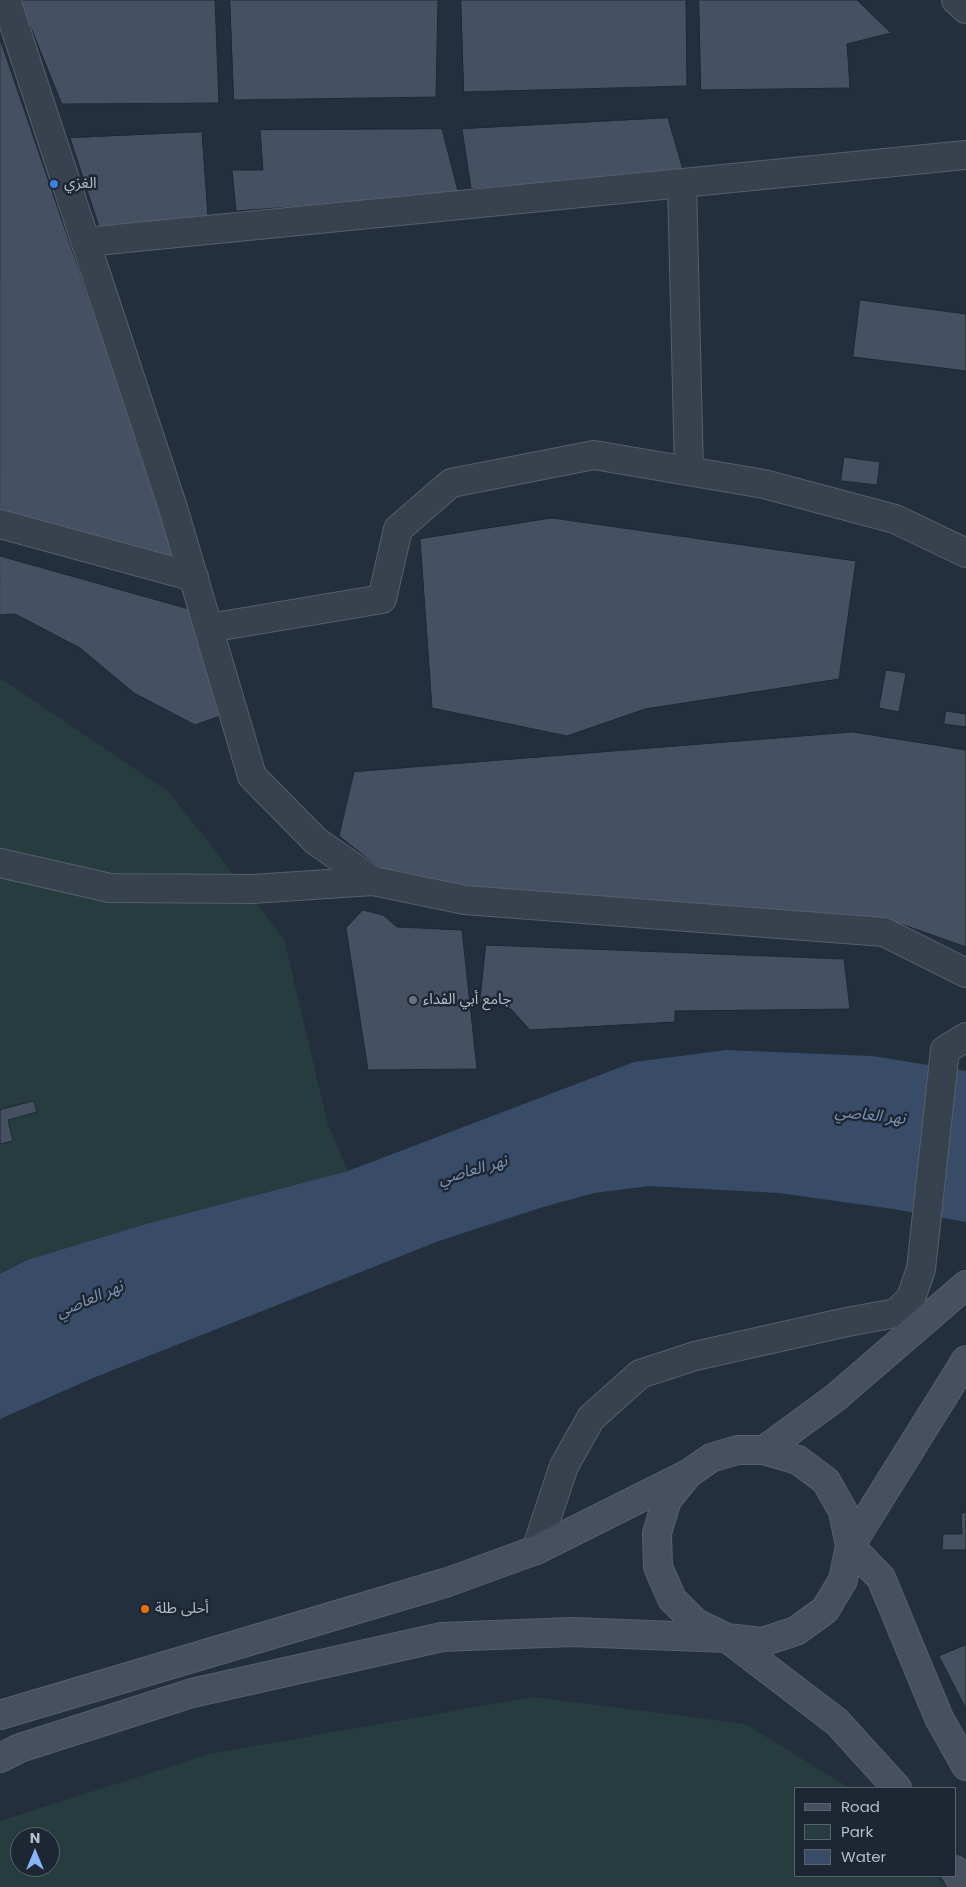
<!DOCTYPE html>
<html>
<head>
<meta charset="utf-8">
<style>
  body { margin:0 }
  #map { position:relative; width:966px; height:1887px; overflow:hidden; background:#242f3e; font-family:Poppins,sans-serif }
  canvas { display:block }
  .legend { position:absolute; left:794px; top:1787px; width:162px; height:90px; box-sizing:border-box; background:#1d2633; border:1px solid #59626f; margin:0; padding:6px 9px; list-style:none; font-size:15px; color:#b4bcc9 }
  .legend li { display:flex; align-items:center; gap:10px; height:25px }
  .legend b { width:25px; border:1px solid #59626f }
  .north { position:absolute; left:10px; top:1827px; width:50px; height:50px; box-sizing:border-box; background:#1d2633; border:1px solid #59626f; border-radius:50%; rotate:0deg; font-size:14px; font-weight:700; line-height:20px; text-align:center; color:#b4bcc9 }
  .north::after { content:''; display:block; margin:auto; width:18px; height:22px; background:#8ab4f8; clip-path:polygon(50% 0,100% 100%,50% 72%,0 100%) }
</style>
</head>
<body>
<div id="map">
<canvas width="966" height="1887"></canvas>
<ul class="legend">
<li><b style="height:6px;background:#465061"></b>Road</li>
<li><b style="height:14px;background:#263c3f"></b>Park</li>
<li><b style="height:14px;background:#394c67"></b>Water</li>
</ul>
<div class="north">N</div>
</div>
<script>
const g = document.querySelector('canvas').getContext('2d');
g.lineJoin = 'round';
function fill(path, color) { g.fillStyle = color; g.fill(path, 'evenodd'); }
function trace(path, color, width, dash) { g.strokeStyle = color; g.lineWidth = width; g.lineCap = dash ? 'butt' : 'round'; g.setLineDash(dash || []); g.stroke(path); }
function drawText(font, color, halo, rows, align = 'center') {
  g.font = font + ' Poppins,"Noto Sans Arabic",sans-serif'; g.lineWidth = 5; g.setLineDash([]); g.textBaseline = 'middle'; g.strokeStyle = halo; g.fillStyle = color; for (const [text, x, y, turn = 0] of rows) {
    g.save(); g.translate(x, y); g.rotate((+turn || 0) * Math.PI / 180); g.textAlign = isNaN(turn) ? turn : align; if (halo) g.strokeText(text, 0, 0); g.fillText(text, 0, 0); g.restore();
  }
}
const green = new Path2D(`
  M0,679L5,681L169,792L284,939L328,1125L348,1171L146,1224L27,1260L0,1274Z
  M533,1697L745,1724L850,1788H795V1876H936L946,1887H0V1821L209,1754ZM20,1837H50V1867H20Z`);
const water = new Path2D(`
  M727,1050L872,1056L966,1071V1222L893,1209L779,1193L649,1186L594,1193L543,1207L439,1241L93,1378L0,1419V1274L27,1260L146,1224L348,1171L634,1062Z`);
const building = new Path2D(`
  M20,0H215L219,103L62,104Z
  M230,0H438L436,97L234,100Z
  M461,0H686L687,86L464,92Z
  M699,0H857L891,33L847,44L850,88L701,90Z
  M0,39L179,562L0,511Z
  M668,118L684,173L471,189L462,129Z
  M442,129L459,195L236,211L232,170H263L260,130Z
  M202,132L208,218L101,233L70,138Z
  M860,300L966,314V371L853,357Z
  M844,457L880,462L877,485L841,481Z
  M552,518L856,561L839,679L645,709L567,736L432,708L420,539Z
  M0,556L196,611L226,714L195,725L134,693L80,648L15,614L0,615Z
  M886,670L906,673L899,712L879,708Z
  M946,711L966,714V727L944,724Z
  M853,732L966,750V947L901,924L466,889L382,870L339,836L354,772Z
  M363,910L383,915L397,927L462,930L477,1069L368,1070L346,928Z
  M486,945L844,959L850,1009L675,1011V1022L530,1030L511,1009L480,1002Z
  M34,1101L37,1112L8,1120L13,1141L0,1144V1110Z
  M966,1512V1550H942L943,1534H962L961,1514Z
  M966,1645V1709L939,1656Z`);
const street = new Path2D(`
  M6,0L173,508L252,776L316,841L373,881L465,900L884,932L966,973
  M956,0L966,9
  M682,183L689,471
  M86,242L966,155
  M0,524L194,577
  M209,628L382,599L398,529L451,483L594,455L764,484L895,519L966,553
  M0,863L110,888L252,889L373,881
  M536,1550L564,1466L591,1418L640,1374L695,1356L847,1322L896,1313L911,1298L921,1269L945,1050L966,1037`);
const secondary = new Path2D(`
  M966,1360L850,1546L881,1578L939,1718L966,1766
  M764,1450L835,1398L966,1285
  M0,1715L448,1582L536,1550L688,1474L711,1458L737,1450H764L798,1460L826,1481L843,1511L850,1546L843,1580L825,1610L796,1631L762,1642L727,1638L696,1623L672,1599L658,1567L657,1533L667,1500L688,1474
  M0,1758L20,1748L192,1693L442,1637L572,1632L727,1638L837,1722L897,1788
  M955,1870L965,1887`);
const markers = [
  [54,184,5,"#3f7fe0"],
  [413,1000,5,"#6b7280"],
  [145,1609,5,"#e8710a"]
];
const poiNames = [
  ["الغزي",64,184],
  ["جامع أبي الفداء",423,1000],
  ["أحلى طلة",155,1609]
];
const waterNames = [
  ["نهر العاصي",870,1116,6],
  ["نهر العاصي",473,1171,-16],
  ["نهر العاصي",90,1300,-23]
];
fill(green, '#263c3f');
fill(water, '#394c67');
fill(building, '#455162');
trace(building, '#1f2835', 1);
trace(street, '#565f6c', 30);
trace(secondary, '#565f6c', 30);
trace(street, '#38414e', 28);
trace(secondary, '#465061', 28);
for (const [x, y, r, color] of markers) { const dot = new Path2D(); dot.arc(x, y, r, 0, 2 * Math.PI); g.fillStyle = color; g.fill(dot); trace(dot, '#1d2633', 2); }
drawText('15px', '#b4bcc9', '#1d2633', poiNames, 'left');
drawText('italic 16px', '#7c92b1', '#1d2633', waterNames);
</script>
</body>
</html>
